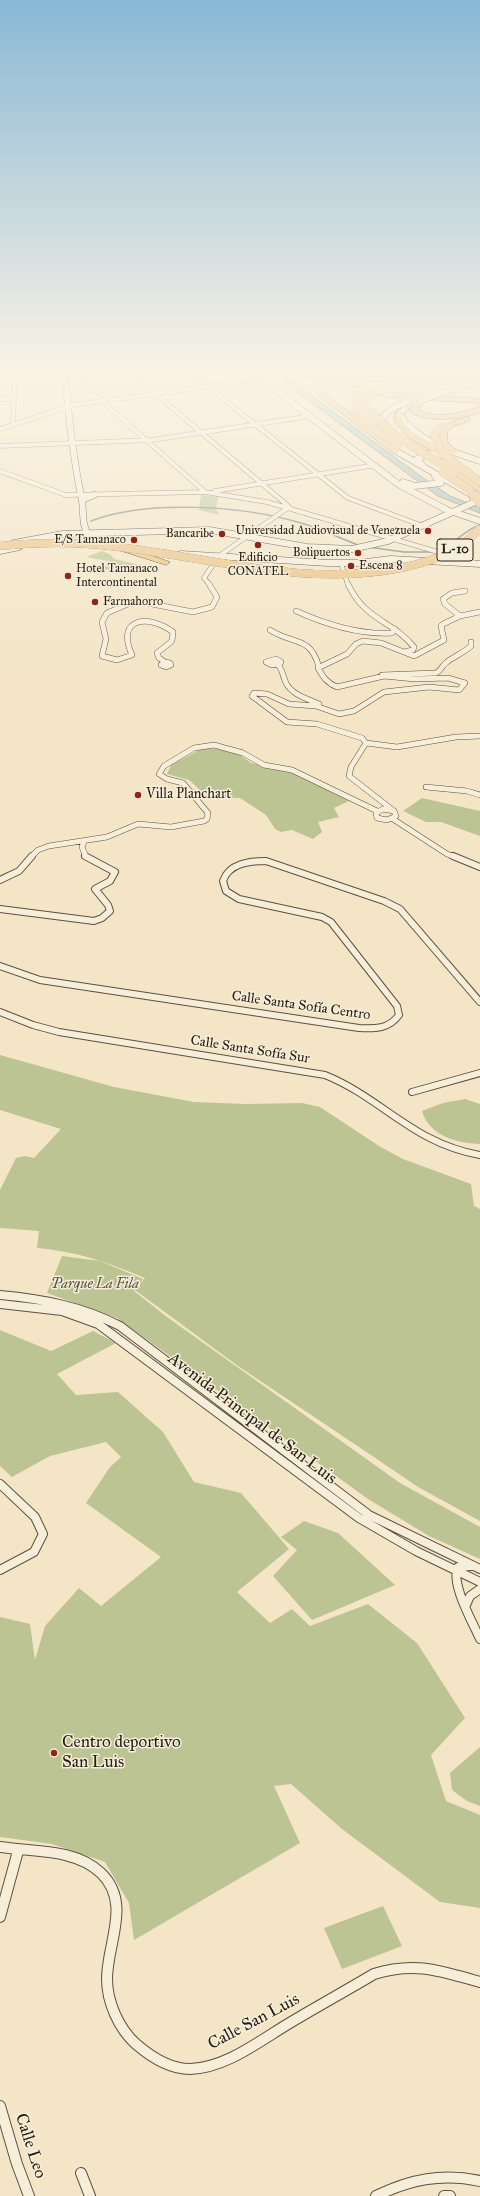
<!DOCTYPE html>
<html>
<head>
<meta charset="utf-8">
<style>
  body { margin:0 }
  canvas { display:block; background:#f3e5c6 }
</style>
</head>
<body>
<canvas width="480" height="2196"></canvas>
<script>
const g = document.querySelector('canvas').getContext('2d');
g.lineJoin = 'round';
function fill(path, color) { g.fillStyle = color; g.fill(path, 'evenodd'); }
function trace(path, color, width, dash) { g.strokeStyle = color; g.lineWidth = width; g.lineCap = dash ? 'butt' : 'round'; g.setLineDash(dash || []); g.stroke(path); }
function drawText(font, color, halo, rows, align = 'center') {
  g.font = font + ' "IM FELL Great Primer",serif'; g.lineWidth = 3; g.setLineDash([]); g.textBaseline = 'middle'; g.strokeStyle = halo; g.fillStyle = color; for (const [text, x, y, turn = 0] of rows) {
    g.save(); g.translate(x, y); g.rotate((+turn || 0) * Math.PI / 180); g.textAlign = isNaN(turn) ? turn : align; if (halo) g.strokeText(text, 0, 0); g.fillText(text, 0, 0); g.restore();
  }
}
const green = new Path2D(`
  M201,495L218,496L216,509L220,515L199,510Z
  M102,551L111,555L114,559L154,568L153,571H148V573L130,569L113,571L98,568L118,564L114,562L86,557Z
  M203,748L233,750L251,763L289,769L349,801L334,808L339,817L318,822L322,832L313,839L292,830L281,832L275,829L266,815L240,798H209L189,780L167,774L171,765Z
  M422,798L480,811V836L441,822H426L403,811Z
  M0,1055L114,1087L194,1102L246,1104L302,1103L320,1107L379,1146L403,1159L471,1184L474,1206L480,1209V1521L418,1487L365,1451L238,1366L135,1290L145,1278C106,1262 80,1252 37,1248L39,1231L0,1228V1190L16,1158L25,1156L34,1158L61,1129L0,1110Z
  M465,1099L480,1104V1144C457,1143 429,1136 422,1111L443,1103Z
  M62,1256L100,1261L143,1279L134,1291L167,1317L400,1483L480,1527V1559L429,1536L368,1499L117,1318L47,1293Z
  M0,1330L51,1351L93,1331L116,1343L57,1374L76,1395L118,1392L163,1432L194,1482L241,1493L289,1549L237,1592L270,1623L292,1609L310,1626L368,1604L417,1643L465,1718L431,1755L446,1801L480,1815V1908L440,1902L342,1829L291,1784L274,1786L300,1843L134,1940L129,1903L105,1862L52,1844L0,1837V1617L30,1624L35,1660L45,1626L79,1588L101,1606L161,1557L86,1503L110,1467L121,1457L106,1442L50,1456L12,1477L0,1466Z
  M304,1521L338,1533L395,1585L312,1620L273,1576L297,1550L281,1537Z
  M480,1747V1806L467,1801L452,1790L450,1773Z
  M383,1906L402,1946L342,1969L324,1928Z`);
const water = new Path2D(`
  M266,369H276L423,478L450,496L480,508V513L438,496Z`);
const stream = new Path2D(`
  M91,521C147,499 244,506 301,523C322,529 341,539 361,546
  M368,547L404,552H432
  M437,551C454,546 463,530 480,525`);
const streetFar4 = new Path2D(`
  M68,369L109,400
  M126,369L287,505
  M185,369L348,498L423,526
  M0,399H13
  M102,401L205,492
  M13,424L15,369
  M0,429L73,405L261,379
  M0,446L152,440L311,416
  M0,471L66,495L205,492L267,502L479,564
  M215,491L376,465
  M341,563L348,585
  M210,585L204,578L219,556L289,507`);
const streetFar3 = new Path2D(`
  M348,584C365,621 392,620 414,647L413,650L404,652
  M296,611C325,624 360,635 392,633L395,629
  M460,616L445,604L443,599L452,593L465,591
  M270,630C293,645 310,635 319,667
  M276,659L281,662L280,664L272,665L266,662Z
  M165,662L159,658L157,653L172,641L173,632C149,614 115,617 132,655L117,660L102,656L106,639L102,622L107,613L130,603H147L193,612L212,607L217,597L209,584
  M165,662L170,663L171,665L166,667L161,665Z
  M278,665C283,670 283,677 286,683C292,695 308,699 319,704
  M382,675L436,673C442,670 442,665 447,662C455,656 463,653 471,646V642
  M366,743L397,747L456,737L480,736
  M426,787L467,791L480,795
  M383,809L394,811L396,816L387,820L377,818L376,813Z
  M394,811L349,776L351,767L366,743L362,738L317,724L287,722L252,696L254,693L267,694L289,704L316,706L339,714L354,711L384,692L429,687L459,690L465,683L448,678L415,679L384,676L337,687C327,683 323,677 318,668L347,654L356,644L363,641L381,643L414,656L444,640L441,626L443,624L460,616L480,612
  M393,819L447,854L455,857
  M84,842L82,847L86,857
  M31,857L38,850L49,846L107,837L138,824L171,827L204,821L207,819L208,813L183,783L167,779L159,774L164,766L194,748L214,745L243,753L264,765L292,770L377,811`);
const streetFar2 = new Path2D(`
  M453,856L480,867
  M0,880L19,871L32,856
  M0,909L94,921L102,918L110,911L108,905L95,889L110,881L115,872L85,856
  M0,966L40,980L359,1028C375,1029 389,1029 399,1015L397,1006L331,922L322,917L239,899L226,891L223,881C229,863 250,861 266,861L384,901L400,909L480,1002
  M0,1012L33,1025L59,1032L325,1075C382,1098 414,1144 480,1155
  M412,1092L480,1073`);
const streetFar1 = new Path2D(`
  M0,1295C43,1299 81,1306 120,1326L369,1515L480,1569
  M0,1304L62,1311L98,1324L359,1518L416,1551L480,1582
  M0,1484L35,1517L43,1534L34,1552L0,1570
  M471,1566L458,1567C450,1583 473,1623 480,1639
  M466,1605L470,1596L480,1589`);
const street = new Path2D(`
  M0,1847C32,1852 75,1848 101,1873C132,1903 107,1943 107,1979C107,2002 119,2029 136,2044C151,2057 169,2069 190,2069C227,2068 262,2039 293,2021C320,2005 347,1990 374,1974C415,1961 441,1971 480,1982
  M0,1917L18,1851
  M0,2106L17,2164L29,2196
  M81,2173L90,2196
  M376,2196C411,2179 442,2173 480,2181
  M444,2196H450`);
const secondary = new Path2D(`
  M65,369C68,414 73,457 82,501C84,512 81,527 90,536
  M248,369L398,484L447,510L480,521
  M442,389L480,377
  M413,399C398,405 379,412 379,431L396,451L474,496
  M405,409L399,414C418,442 449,451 480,461
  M423,466L417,459L428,454L450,456
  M403,482L415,486L441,483L435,476
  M82,500L94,495
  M14,543L63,534L209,530L307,547L352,549L388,541L475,502L472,495
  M0,551L19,547
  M181,554L328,563H358L391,559L480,564`);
const highway = new Path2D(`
  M290,369H299L340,383L385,392L480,399V403L424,400L418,410C437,420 461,412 480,407V412C464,419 424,424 410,411V407L417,400C391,398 308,386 290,369Z
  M321,369L382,377L421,376L480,369V373C432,379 382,388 335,374C330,373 324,372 321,369Z
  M480,383V387L460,389L457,387Z
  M317,391H321L399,449V453H393L319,396Z
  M396,412H402V421L409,430L446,452V456H440L409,438L394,421Z
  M466,417H469V421L454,426L447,432V441L458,453L451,455L440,441L439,431L449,423Z
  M453,470H459L480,487V493L453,474Z
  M93,538H99L170,562L166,565L93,542Z`);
const secondaryBridge = new Path2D(`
  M421,400L460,387`);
const highwayBridge = new Path2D(`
  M322,371C350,386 367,411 391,431C411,448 434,459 456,472
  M413,399L435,388
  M356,406C362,402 367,397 374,393C405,376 446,379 480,384
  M355,407L362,420L398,445
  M441,426L434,434L443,454L480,482
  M442,472L469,489L480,503
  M0,546C39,542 79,542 118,547C213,558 305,587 401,568C429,562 458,553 478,530`);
const markers = [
  [428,531,4,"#8f2418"],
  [222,534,4,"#8f2418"],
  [134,540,4,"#8f2418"],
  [258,545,4,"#8f2418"],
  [358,553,4,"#8f2418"],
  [351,566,4,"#8f2418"],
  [68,576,4,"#8f2418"],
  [95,602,4,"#8f2418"],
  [138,795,4,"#8f2418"],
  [54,1753,4,"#8f2418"]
];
const farPoinames = [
  ["Universidad Audiovisual de Venezuela",420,531],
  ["Bancaribe",214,534],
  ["E/S Tamanaco",126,540],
  ["Bolipuertos",350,553],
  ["Edificio",258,558,"center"],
  ["CONATEL",258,572,"center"],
  ["Escena 8",359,566,"left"],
  ["Hotel Tamanaco",76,569,"left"],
  ["Intercontinental",76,583,"left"],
  ["Farmahorro",103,602,"left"]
];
const shields = [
  [455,550,36]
];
const shieldNames = [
  ["L-10",455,550]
];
const poiNames = [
  ["Villa Planchart",146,795]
];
const streetNames = [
  ["Calle Santa Sofía Centro",301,1006,8],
  ["Calle Santa Sofía Sur",250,1050,9]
];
const parkNames = [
  ["Parque La Fila",95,1285]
];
const nearStreetnames = [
  ["Avenida Principal de San Luis",252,1419,37],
  ["Calle San Luis",254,2022,-28],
  ["Calle Leo",30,2146,72]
];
const nearPoinames = [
  ["Centro deportivo",62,1743],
  ["San Luis",62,1763]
];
fill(green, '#bcc494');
fill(water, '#9cbeb9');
trace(water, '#6e7f77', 1);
trace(stream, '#6e7f77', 1.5);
trace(streetFar4, '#5c5141', 5);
trace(streetFar3, '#5c5141', 6);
trace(streetFar2, '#5c5141', 8);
trace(streetFar1, '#5c5141', 10);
trace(street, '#5c5141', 12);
trace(secondary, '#292015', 7);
trace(highway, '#292015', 1);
trace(streetFar4, '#f7eeda', 4);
trace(streetFar3, '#f7eeda', 5);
trace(streetFar2, '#f7eeda', 6);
trace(streetFar1, '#f7eeda', 8);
trace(street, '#f7eeda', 10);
trace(secondary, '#f7eeda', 6);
fill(highway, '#eac283');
trace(secondaryBridge, '#292015', 7, []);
trace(highwayBridge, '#292015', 8, []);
trace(secondaryBridge, '#f7eeda', 6);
trace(highwayBridge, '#eac283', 8);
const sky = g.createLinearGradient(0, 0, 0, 676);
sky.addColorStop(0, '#89b8d5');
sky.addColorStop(0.55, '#faf3e5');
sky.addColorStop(1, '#faf3e500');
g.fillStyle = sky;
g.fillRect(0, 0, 480, 676);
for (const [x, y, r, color] of markers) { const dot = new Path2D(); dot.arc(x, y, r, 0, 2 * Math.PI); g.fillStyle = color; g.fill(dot); trace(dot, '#f7eeda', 1.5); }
drawText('12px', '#292015', '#f7eeda', farPoinames, 'right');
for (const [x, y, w] of shields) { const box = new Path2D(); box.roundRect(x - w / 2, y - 11, w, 22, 3); g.fillStyle = '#f7eeda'; g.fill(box); trace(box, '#292015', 1); }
drawText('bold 13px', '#292015', null, shieldNames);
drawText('14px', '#292015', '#f7eeda', poiNames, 'left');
drawText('14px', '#292015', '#f7eeda', streetNames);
drawText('italic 14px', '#55513b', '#f7eeda', parkNames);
drawText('17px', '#292015', '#f7eeda', nearStreetnames);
drawText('17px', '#292015', '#f7eeda', nearPoinames, 'left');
</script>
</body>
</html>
